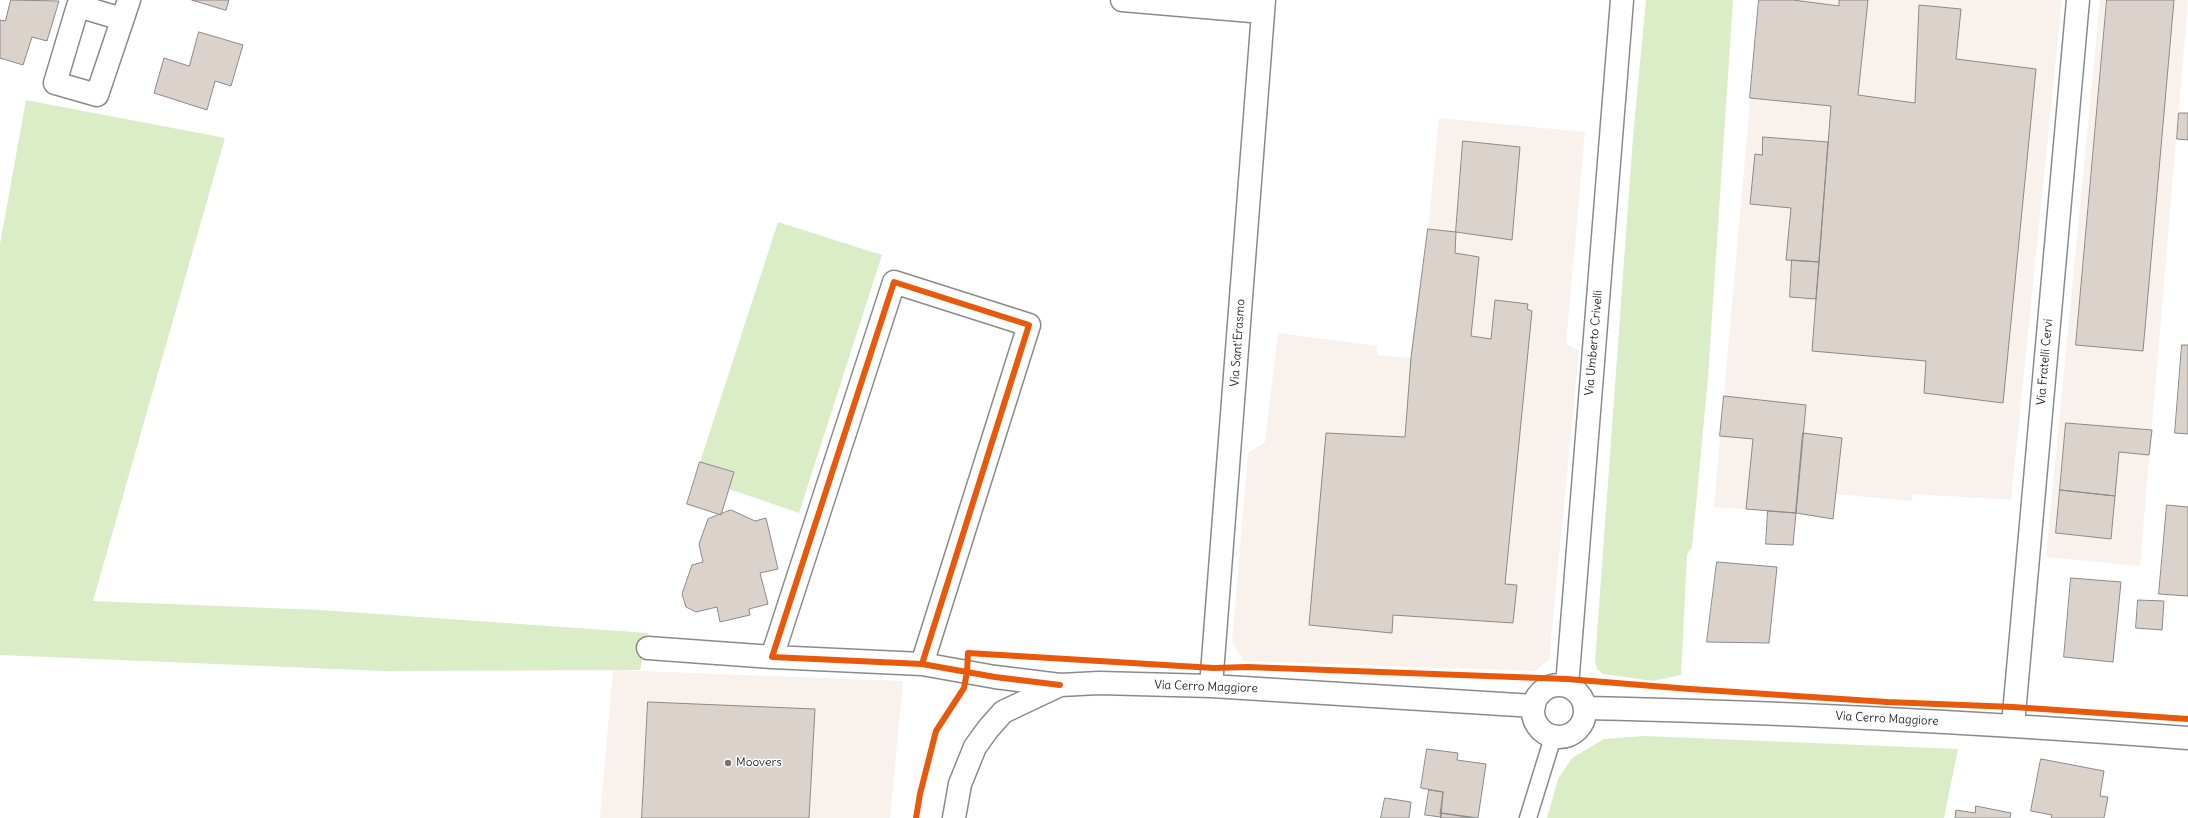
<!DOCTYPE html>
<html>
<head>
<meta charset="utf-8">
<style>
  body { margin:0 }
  canvas { display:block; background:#fff }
</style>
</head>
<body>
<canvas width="2188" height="818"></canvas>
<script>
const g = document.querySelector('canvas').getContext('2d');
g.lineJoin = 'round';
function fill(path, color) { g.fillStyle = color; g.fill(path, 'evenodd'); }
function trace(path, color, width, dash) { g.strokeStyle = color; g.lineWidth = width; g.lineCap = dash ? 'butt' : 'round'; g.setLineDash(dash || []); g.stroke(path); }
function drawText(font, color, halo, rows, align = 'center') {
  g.font = font + ' Delius,sans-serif'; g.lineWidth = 3; g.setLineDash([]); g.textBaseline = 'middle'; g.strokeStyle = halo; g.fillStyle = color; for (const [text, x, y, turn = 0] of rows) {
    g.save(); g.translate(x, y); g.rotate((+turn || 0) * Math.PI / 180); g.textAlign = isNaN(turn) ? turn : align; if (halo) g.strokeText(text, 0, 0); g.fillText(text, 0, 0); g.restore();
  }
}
const built = new Path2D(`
  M1759,0H2062L2011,500L1913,494L1912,501L1835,494L1833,519L1796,513L1714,507Z
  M2100,0H2188L2140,566L2046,557Z
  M1439,118L1585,132L1566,344L1579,351L1549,660L1535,671L1244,661L1232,642L1248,453L1265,442L1278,333L1377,346V355L1410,358L1428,229Z
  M613,670L903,681L890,818H600Z`);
const green = new Path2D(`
  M1646,0H1733L1708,378L1692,547L1687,555L1681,675L1653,681L1603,674L1597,669L1595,661L1633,137Z
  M26,100L225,138L93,601L321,610L648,633L640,670L384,671L0,655V244Z
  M778,222L882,255L799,513L729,489L734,472L700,462Z
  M1644,736L1958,749L1944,818H1547L1558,779L1572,758L1604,739Z`);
const building = new Path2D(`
  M11,0L59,1L47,41L32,37L23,65L0,58V20L5,21Z
  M192,0H229L226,10Z
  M1759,0H1793L1839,6V0H1868L1858,95L1915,103L1919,5L1961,9L1956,59L2036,69L2003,403L1924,393L1926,361L1812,351L1831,106L1750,98Z
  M2107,0H2174L2143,351L2076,345Z
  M199,32L243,45L231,86L215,81L207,110L154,93L164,58L189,66Z
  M2179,113H2188V140L2177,139Z
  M1763,137L1828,142L1819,262L1786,260L1791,208L1750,204L1755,154L1762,155Z
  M1463,141L1520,147L1512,240L1456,232Z
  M1428,229L1456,232L1455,253L1479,257L1471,336L1491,339L1495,300L1528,304L1527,309L1532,311L1505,584L1517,585L1513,623L1393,615L1392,633L1309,625L1326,433L1405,437L1411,358Z
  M1792,260L1819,262L1816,299L1790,297Z
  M2182,345H2188V434L2175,433Z
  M1724,396L1806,405L1796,513L1746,509L1753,439L1720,436Z
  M2066,423L2152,430L2149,455L2119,452L2115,496L2060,490Z
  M1803,433L1842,438L1833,519L1796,513Z
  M700,462L734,472L721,515L687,504Z
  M2060,490L2115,496L2111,539L2056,533Z
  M2167,505L2188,507V596L2159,594Z
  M731,510L755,521L766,518L778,569L760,573L768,604L749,609L750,615L720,622L717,607L696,612L686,607L682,594L692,565L703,562L699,544L708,519Z
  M1768,511L1796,513L1793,545L1766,544Z
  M1717,562L1777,567L1769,643L1707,642Z
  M2071,578L2121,582L2113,662L2064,657Z
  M2138,600L2164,601L2162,630L2136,628Z
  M648,702L815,709L809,818H642Z
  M1427,749L1458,753L1457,760L1486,764L1478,818L1441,813L1440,814L1443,792L1421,788Z
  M2041,759L2104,771L2100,796L2108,797L2104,818H2051L2052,815L2031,811Z
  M1429,790L1443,792L1441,817L1425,815Z
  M1385,798L1411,802L1409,818H1381Z
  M1976,806L2011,813L2010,818H1955L1956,810L1975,813Z
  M1441,813L1473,818H1441Z`);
const service = new Path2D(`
  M1528,818L1553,737`);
const minor = new Path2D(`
  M1122,0L1263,12
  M122,19L78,6L55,83L97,95L129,0
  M648,648L772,657
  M922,664L1029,325L894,282L772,657L922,664L995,677L1060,685
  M1533 711a26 26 0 1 1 52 0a26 26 0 1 1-52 0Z
  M1211,686L1264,0
  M1567,686L1622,0
  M1585,708C1786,712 1987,723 2188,738
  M2013,725L2078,0
  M954,818L960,784L975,747L988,729L1003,712L1060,685L1099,683L1211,686L1534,706`);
const cycleway = new Path2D(`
  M922,664L1029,325L894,282L772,657L922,664L995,677L1060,685
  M916,818L920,794L936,731L964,688L967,672L968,653L1214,668L1247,667L1567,679L1690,689L1887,702L2013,707L2188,719`);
const markers = [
  [728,763,4,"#757575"]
];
const streetNames = [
  ["Via Sant'Erasmo",1238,343,-86],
  ["Via Umberto Crivelli",1594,343,-85],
  ["Via Fratelli Cervi",2045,362,-85],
  ["Via Cerro Maggiore",1206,687,2],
  ["Via Cerro Maggiore",1887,719,3]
];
const poiNames = [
  ["Moovers",736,763]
];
fill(built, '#f8f1ec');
fill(green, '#dbedc6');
fill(building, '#dcd2cc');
trace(building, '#8a8a8a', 1);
trace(service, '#8a8a8a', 19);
trace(minor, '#8a8a8a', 25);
trace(service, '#fff', 16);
trace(minor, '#fff', 22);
trace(cycleway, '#e8590c', 6);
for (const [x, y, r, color] of markers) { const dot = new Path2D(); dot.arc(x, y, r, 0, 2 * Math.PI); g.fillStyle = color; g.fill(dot); trace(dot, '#fff', 1.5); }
drawText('12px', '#2b2b2b', '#fff', streetNames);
drawText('12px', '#2b2b2b', '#fff', poiNames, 'left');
</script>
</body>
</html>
